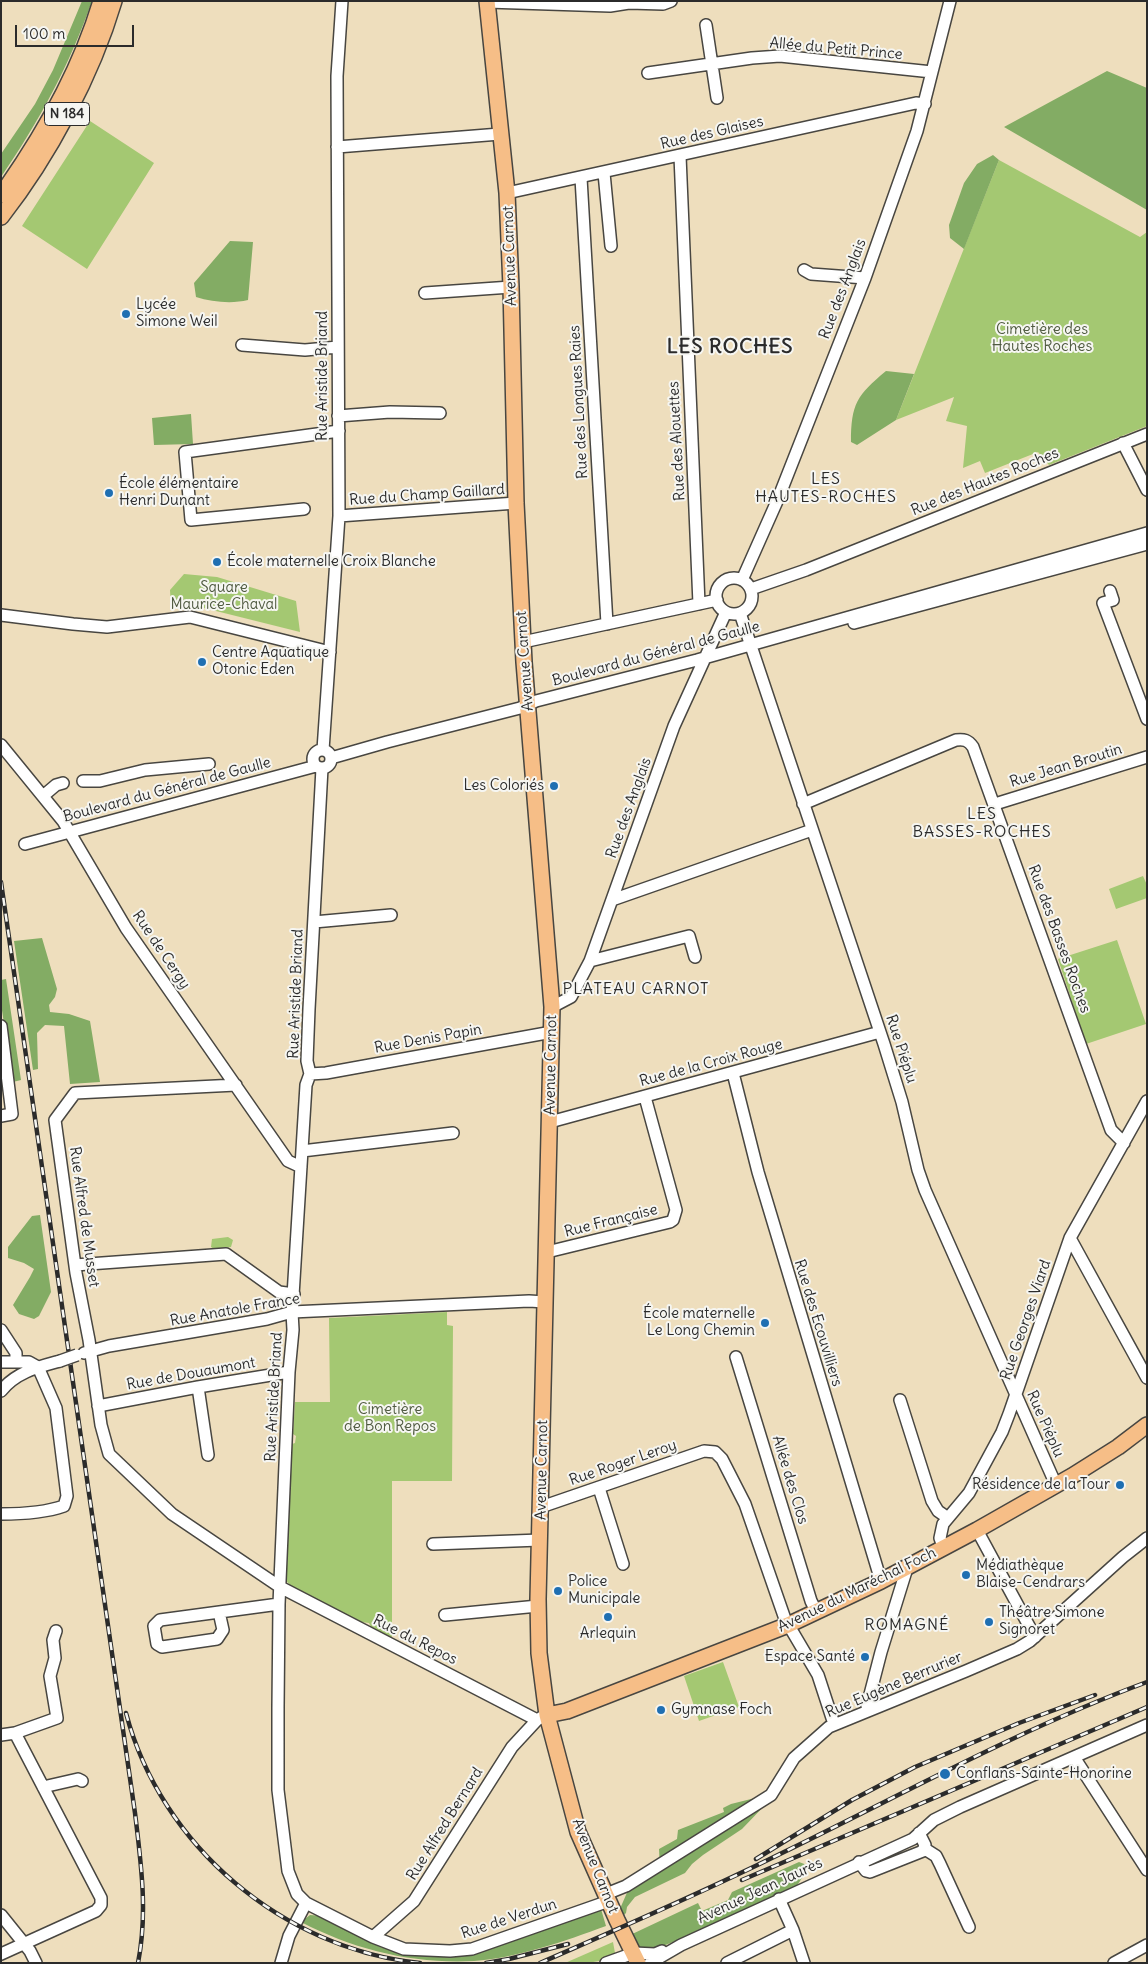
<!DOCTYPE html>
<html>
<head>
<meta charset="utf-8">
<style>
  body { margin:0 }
  #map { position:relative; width:1148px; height:1964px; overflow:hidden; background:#eedebd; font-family:Delius,sans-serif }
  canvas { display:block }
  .frame { position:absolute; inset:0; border:2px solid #2b2b2b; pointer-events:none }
  .scale { position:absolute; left:15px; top:25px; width:119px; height:22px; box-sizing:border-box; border:2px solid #2b2b2b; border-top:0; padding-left:6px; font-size:15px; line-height:18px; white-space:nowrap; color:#2b2b2b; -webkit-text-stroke:4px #f6f6f2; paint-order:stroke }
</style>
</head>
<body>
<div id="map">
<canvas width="1148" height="1964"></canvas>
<div class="frame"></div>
<div class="scale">100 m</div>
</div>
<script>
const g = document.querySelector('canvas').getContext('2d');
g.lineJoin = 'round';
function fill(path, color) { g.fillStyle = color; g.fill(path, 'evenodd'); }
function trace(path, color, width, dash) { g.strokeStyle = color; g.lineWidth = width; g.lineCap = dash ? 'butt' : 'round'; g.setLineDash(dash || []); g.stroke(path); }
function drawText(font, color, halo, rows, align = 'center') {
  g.font = font + ' Delius,sans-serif'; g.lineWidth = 4; g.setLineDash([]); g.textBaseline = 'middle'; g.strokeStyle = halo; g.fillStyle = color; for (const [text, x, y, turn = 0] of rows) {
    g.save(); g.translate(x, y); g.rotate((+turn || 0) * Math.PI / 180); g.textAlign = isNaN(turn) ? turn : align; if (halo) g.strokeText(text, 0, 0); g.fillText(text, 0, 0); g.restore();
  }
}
const green = new Path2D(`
  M90,121L154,163L87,269L22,226Z
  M999,160L1140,237L1147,232V426L1049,465L1038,452L985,473L980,461L963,468L967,426L946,421L954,397L896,420Z
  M184,574L217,577L296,601L300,632L200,607L187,606L171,607L170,590Z
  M1143,876L1147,885V898L1116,909L1109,889Z
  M1117,940L1146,1024L1086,1044L1058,959Z
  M228,1237L233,1240L231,1247L214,1249L211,1247L212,1239Z
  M447,1312V1325L453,1326L452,1481H392V1638L372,1629L369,1623L361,1622L322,1604L318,1600C304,1599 293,1590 285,1579L292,1444L295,1443L296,1436L293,1434L295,1402H330L329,1318Z
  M723,1662L739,1707L699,1721L684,1676Z
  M613,1942L615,1953C605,1964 580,1963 565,1963Z`);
const forest = new Path2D(`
  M82,1H92C69,66 40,120 1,177V154L35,104L53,70Z
  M1107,71L1147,88V210L1004,127Z
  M993,155L999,160L964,249L950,238L949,225L964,183L977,164Z
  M230,241L253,242L248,300C232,304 212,302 196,297L194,283Z
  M886,371L914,374L896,420L857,445L851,442C851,404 857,395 886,371Z
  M191,414L193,444L154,445L152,418Z
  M42,938L57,989L55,997L49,1005L50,1012L69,1014L90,1021L100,1082L70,1084L64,1026L45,1025L37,1033L38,1069L33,1070L14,941Z
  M6,979L21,1080L13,1082L1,1004V980Z
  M40,1215L51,1292L39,1316L34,1319L19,1314L13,1305L30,1277L34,1269L24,1263L8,1258V1247L32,1216Z
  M759,1797L767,1803L742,1829L703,1855L692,1864L685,1873L635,1897L627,1907L626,1913L622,1917L619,1911L629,1888L660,1869L659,1849L677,1839L678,1830L724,1812L723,1808L731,1804Z
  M799,1862L807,1865L808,1869L796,1887L725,1921L663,1946L651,1949L635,1946L628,1936L698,1903L702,1911L728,1900L732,1892Z
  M601,1909L606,1926C565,1941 517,1958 474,1961C412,1964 355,1950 301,1922L310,1915L323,1916L380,1947L396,1951L454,1954Z`);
const minor = new Path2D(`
  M487,2L610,6L629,3L663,4L671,1
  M706,25L717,98
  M648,73L752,58L780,56L932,72
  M337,147L500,134
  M680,156L699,604
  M604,173L611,246
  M581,178L607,624
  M507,193L916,103L925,104
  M804,270L811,274L865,278
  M425,293L511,287
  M242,345L305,350L338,347
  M338,416L390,412L440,413
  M1123,443L1147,490
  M304,509L191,520L185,452L339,431
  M339,516L516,503
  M716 596a18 18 0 1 1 36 0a18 18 0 1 1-36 0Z
  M742,580L778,499L865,278L917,131L950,1
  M751,589L806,570L1147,434
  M1110,591L1113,600L1103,603L1147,719
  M740,613L884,1044L902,1102L918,1170L925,1190L1056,1485
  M1,615L73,624L107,627L190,617L330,652
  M854,623L1147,544
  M523,642L717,600
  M1,745L63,821L126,928L288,1161L301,1167
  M313 759a9 9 0 1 1 18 0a9 9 0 1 1-18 0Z
  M323,750L339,516L337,76L342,1
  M331,758L387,742L520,708L536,701L697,660L1147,533
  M322,768L309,1009L307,1061L310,1074L306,1085L292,1312L293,1330L289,1372L279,1604L278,1707V1790L288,1871L297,1894L306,1903L373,1937L404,1949L450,1951L472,1949L609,1901
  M83,781H100L145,770L209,764
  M43,796L56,785L63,783
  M803,804L956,740C964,739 968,740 973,747L1111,1130L1124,1143
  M995,804L1147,757
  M25,844L316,766
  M612,900L812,830
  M314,922L391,915
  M590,961L689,936L695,957
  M552,1007L571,997L590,961L674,726L726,612
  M1,1026L12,1114L1,1116
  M733,1073L758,1172L881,1581
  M310,1074L326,1073L552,1032
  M236,1085L75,1093L55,1120L76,1273L89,1340L101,1425L109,1454L172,1514L280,1587L537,1720
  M550,1122L880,1032
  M302,1151L453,1133
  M1070,1238L1147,1378
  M547,1252L670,1222L673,1220L676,1210L645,1097
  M75,1265L226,1254L279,1292L294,1294
  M1,1330L16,1353V1361
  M84,1353L109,1346L267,1319L292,1312L529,1301L545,1302
  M736,1357L811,1601L816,1611
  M1,1362H29L38,1367
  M198,1387L208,1455
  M1,1391C16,1372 38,1367 60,1361
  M900,1400L932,1501L938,1511L948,1518
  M98,1406L198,1387L289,1372
  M599,1488L623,1564
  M541,1507L704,1451L715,1452L722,1459L745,1504L785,1619L818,1675L834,1724
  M1,1514C22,1514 44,1513 64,1506L67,1496L56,1408L38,1367
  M977,1530L1035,1637
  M433,1544L540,1540
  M944,1549L940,1538L943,1524L969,1493L1002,1432L1009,1414L1070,1238L1147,1101
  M219,1612L223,1630L217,1639L162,1647L157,1644L154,1626L160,1620L279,1604
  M445,1615L538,1606
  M868,1711L867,1706L881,1652L907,1568
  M15,1733L57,1718L50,1676L55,1658L53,1640L56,1631
  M1,1735L15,1733L101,1898V1905L96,1911L1,1954
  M1074,1757L1147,1870
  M43,1787L78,1779L82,1781
  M925,1849L936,1856L940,1864L969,1927
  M859,1862L866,1871L870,1872L923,1851L925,1845L919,1833
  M606,1894L626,1886L771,1795L794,1758L829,1727L966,1671L1017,1649L1030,1641L1123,1557L1147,1538
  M779,1899L793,1930L804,1963
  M1,1915L30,1951L36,1963
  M373,1937L414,1901L512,1747L537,1720L542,1717
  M281,1963L289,1936L306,1903
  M606,1963L634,1953L655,1954L662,1951
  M650,1963L681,1945L913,1839L934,1820L960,1807L1147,1725
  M727,1963L793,1930
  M1114,1963L1147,1945`);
const major = new Path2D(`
  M487,1L507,193L511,287L516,503L524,662L552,1007L538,1599L539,1653L547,1715L578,1832L617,1920L638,1963
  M1,195C43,136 80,71 101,1
  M1,217C49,156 92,75 114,1
  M547,1715L567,1711L788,1625L881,1581L977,1530L1072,1476L1118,1447L1147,1425`);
const rail = new Path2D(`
  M1,882L135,1813C141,1863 148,1913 138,1963
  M126,1713C161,1846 283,1949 420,1963
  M756,1859L852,1800L915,1767L1019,1723L1095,1695
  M742,1880L1147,1707
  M486,1963L509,1959L568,1944
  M540,1963C622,1927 704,1892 784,1852C905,1793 1020,1729 1147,1682`);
const minorBridge = new Path2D(`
  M60,1361L77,1355`);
const markers = [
  [126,314,5,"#1f6fb2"],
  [109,493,5,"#1f6fb2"],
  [217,562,5,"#1f6fb2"],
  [202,662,5,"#1f6fb2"],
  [554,786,5,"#1f6fb2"],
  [765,1323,5,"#1f6fb2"],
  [1120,1485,5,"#1f6fb2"],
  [966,1575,5,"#1f6fb2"],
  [558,1591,5,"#1f6fb2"],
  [608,1617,5,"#1f6fb2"],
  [989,1622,5,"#1f6fb2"],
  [865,1657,5,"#1f6fb2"],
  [661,1710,5,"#1f6fb2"],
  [945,1774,6,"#1f6fb2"]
];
const shields = [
  [67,114,45]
];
const shieldNames = [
  ["N 184",67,114]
];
const streetNames = [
  ["Allée du Petit Prince",836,49,5],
  ["Rue des Glaises",712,133,-13],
  ["Avenue Carnot",510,256,-92],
  ["Rue des Anglais",843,289,-69],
  ["Rue Aristide Briand",323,376,-90],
  ["Rue des Longues Raies",579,402,-93],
  ["Rue des Alouettes",677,441,-93],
  ["Rue des Hautes Roches",985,482,-22],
  ["Rue du Champ Gaillard",427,495,-4],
  ["Boulevard du Général de Gaulle",656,654,-15],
  ["Avenue Carnot",525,661,-94],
  ["Rue Jean Broutin",1066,766,-17],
  ["Boulevard du Général de Gaulle",167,790,-15],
  ["Rue des Anglais",629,808,-70],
  ["Rue des Basses Roches",1059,939,70],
  ["Rue de Cergy",161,950,56],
  ["Rue Aristide Briand",296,994,-88],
  ["Rue Denis Papin",428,1039,-10],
  ["Rue Piéplu",901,1049,72],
  ["Rue de la Croix Rouge",711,1063,-15],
  ["Avenue Carnot",551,1065,-89],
  ["Rue Alfred de Musset",84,1217,82],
  ["Rue Française",611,1221,-14],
  ["Rue Anatole France",235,1310,-10],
  ["Rue Georges Viard",1026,1320,-71],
  ["Rue des Ecouvilliers",818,1323,73],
  ["Rue de Douaumont",191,1374,-10],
  ["Rue Aristide Briand",274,1397,-87],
  ["Rue Piéplu",1045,1424,66],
  ["Rue Roger Leroy",623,1463,-19],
  ["Avenue Carnot",542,1470,-89],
  ["Allée des Clos",790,1480,73],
  ["Avenue du Maréchal Foch",857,1590,-26],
  ["Rue du Repos",415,1640,27],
  ["Rue Eugène Berrurier",894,1685,-23],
  ["Rue Alfred Bernard",445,1824,-58],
  ["Avenue Carnot",595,1866,68],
  ["Avenue Jean Jaurès",760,1891,-25],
  ["Rue de Verdun",509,1919,-18]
];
const poiNames = [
  ["Lycée",136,305],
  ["Simone Weil",136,322],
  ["École élémentaire",119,484],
  ["Henri Dunant",119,501],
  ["École maternelle Croix Blanche",227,562],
  ["Centre Aquatique",212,653],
  ["Otonic Eden",212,670],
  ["Les Coloriés",544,786,"right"],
  ["École maternelle",755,1314,"right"],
  ["Le Long Chemin",755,1331,"right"],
  ["Résidence de la Tour",1110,1485,"right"],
  ["Médiathèque",976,1566],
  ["Blaise-Cendrars",976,1583],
  ["Police",568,1582],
  ["Municipale",568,1599],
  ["Théâtre Simone",999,1613],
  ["Signoret",999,1630],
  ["Arlequin",608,1634,"center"],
  ["Espace Santé",855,1657,"right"],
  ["Gymnase Foch",671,1710],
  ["Conflans-Sainte-Honorine",956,1774]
];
const parkNames = [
  ["Cimetière des",1042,330],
  ["Hautes Roches",1042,347],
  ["Square",224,588],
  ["Maurice-Chaval",224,605],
  ["Cimetière",390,1410],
  ["de Bon Repos",390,1427]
];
const neighbourhoodNames = [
  ["LES",826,479],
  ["HAUTES-ROCHES",826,497],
  ["LES",982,814],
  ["BASSES-ROCHES",982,832],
  ["PLATEAU CARNOT",636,989],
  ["ROMAGNÉ",907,1625]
];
const districtNames = [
  ["LES ROCHES",730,347]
];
fill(green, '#a4c872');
fill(forest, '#83ac64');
trace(minor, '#484641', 14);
trace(major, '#484641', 18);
trace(minor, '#fff', 11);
trace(major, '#f6be87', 15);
trace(rail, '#2b2b2b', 4.5);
trace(rail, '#f6f6f2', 2.5, [8]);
trace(minorBridge, '#484641', 14, []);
trace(minorBridge, '#fff', 11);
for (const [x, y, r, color] of markers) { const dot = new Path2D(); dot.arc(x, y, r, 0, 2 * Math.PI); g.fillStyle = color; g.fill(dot); trace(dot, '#f6f6f2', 2); }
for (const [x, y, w] of shields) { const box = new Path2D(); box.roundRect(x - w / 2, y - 11.5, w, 23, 4); g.fillStyle = '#f6f6f2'; g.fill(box); trace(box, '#2b2b2b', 1); }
drawText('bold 14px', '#2b2b2b', null, shieldNames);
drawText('15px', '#2b2b2b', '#f6f6f2', streetNames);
drawText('15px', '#2b2b2b', '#f6f6f2', poiNames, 'left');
drawText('15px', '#4f5a40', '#f6f6f2', parkNames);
g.letterSpacing = '1px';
drawText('16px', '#2b2b2b', '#f6f6f2', neighbourhoodNames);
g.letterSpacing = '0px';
g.letterSpacing = '1px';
drawText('bold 20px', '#2b2b2b', '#f6f6f2', districtNames);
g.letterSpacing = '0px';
</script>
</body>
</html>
